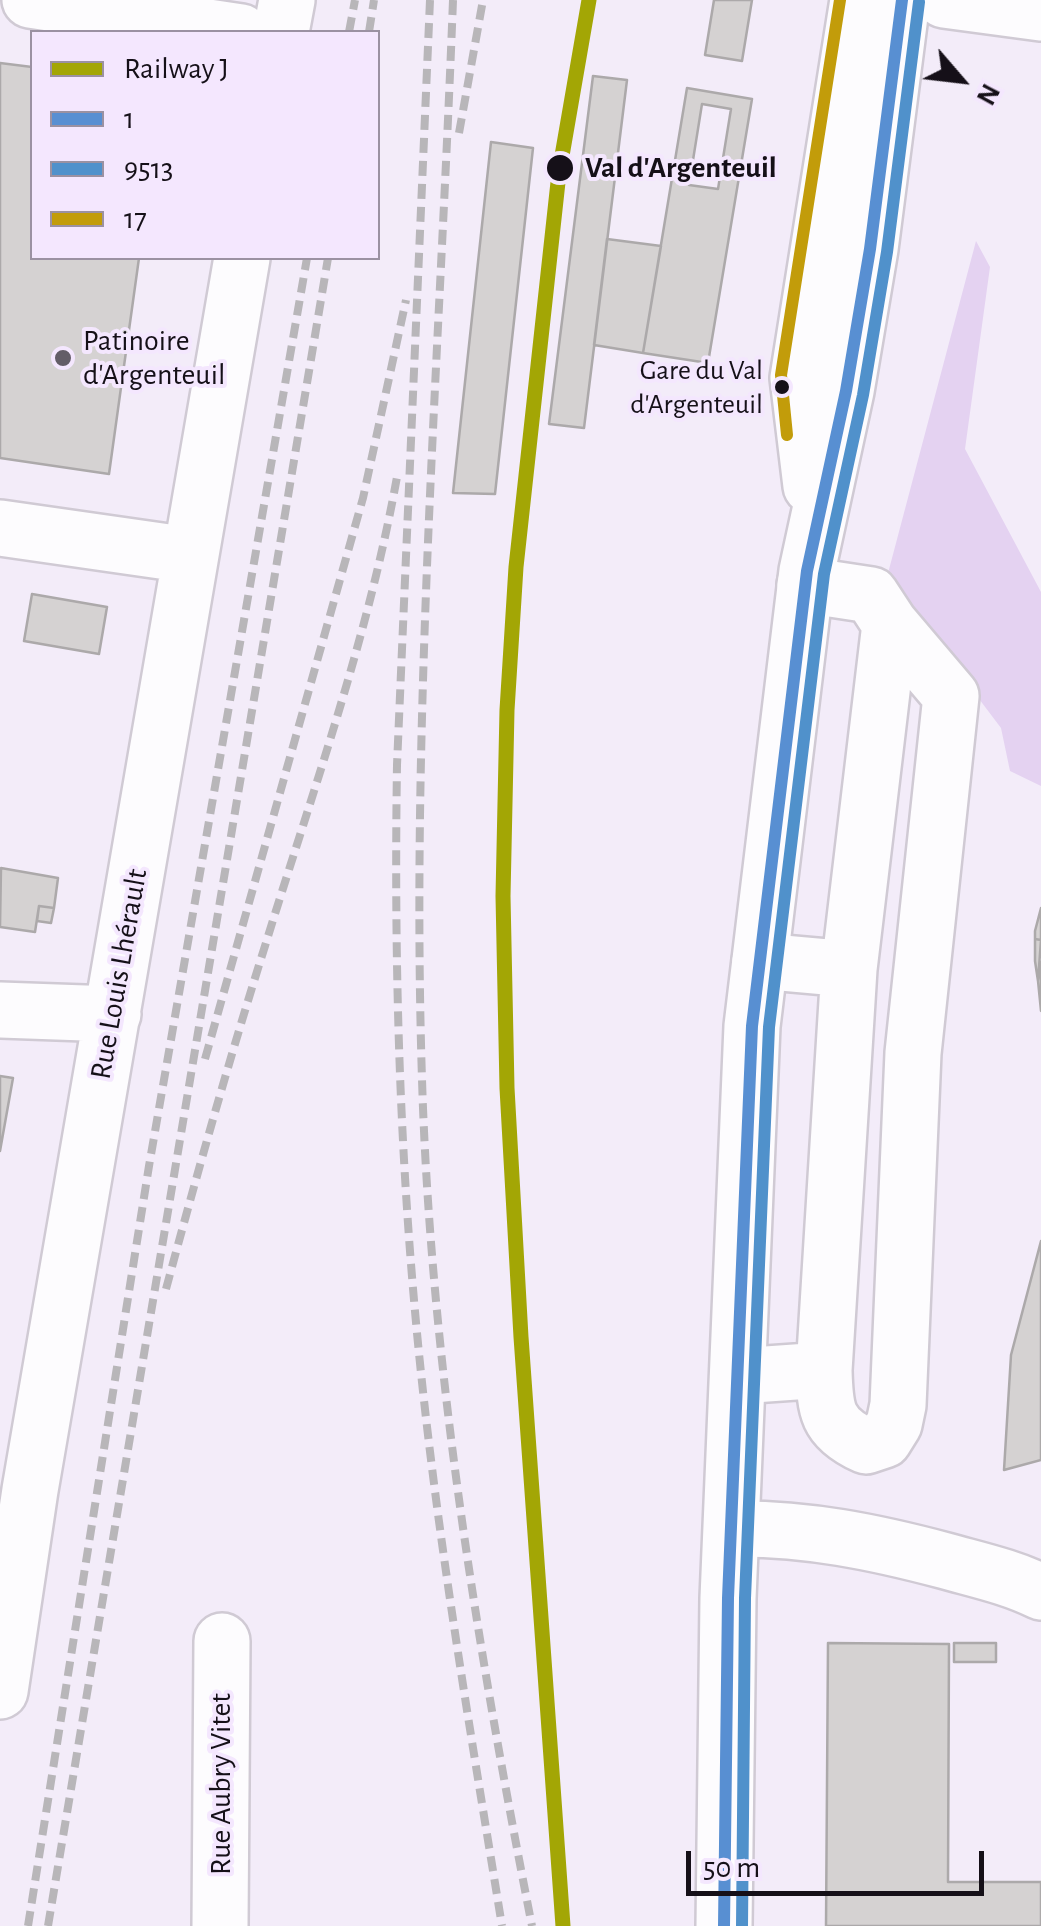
<!DOCTYPE html>
<html>
<head>
<meta charset="utf-8">
<style>
  body { margin:0 }
  #map { position:relative; width:1041px; height:1926px; overflow:hidden; background:#f3ecf9; font-family:"Alegreya Sans",sans-serif }
  canvas { display:block }
  .legend { position:absolute; left:30px; top:30px; width:350px; height:230px; box-sizing:border-box; background:#f4e7fe; border:2px solid #9b91a2; margin:0; padding:12px 18px; list-style:none; font-size:30px; color:#151018 }
  .legend li { display:flex; align-items:center; gap:20px; height:50px }
  .legend b { width:50px; border:2px solid #9b91a2 }
  .north { position:absolute; left:911px; top:30px; width:100px; height:100px; -webkit-text-stroke:8px #f4e7fe; paint-order:stroke; rotate:118deg; font-size:28px; font-weight:700; line-height:40px; text-align:center; color:#151018 }
  .north::after { content:''; display:block; margin:auto; width:35px; height:45px; background:#151018; clip-path:polygon(50% 0,100% 100%,50% 72%,0 100%) }
  .scale { position:absolute; left:686px; top:1851px; width:298px; height:45px; box-sizing:border-box; border:5px solid #151018; border-top:0; padding-left:12px; font-size:30px; line-height:35px; white-space:nowrap; color:#151018; -webkit-text-stroke:8px #f4e7fe; paint-order:stroke }
</style>
</head>
<body>
<div id="map">
<canvas width="1041" height="1926"></canvas>
<ul class="legend">
<li><b style="height:12px;background:#a3a605"></b>Railway J</li>
<li><b style="height:12px;background:#588fd2"></b>1</li>
<li><b style="height:12px;background:#5091cb"></b>9513</li>
<li><b style="height:12px;background:#c29c0a"></b>17</li>
</ul>
<div class="north">N</div>
<div class="scale">50 m</div>
</div>
<script>
const g = document.querySelector('canvas').getContext('2d');
g.lineJoin = 'round';
function fill(path, color) { g.fillStyle = color; g.fill(path, 'evenodd'); }
function trace(path, color, width, dash) { g.strokeStyle = color; g.lineWidth = width; g.lineCap = dash ? 'butt' : 'round'; g.setLineDash(dash || []); g.stroke(path); }
function drawText(font, color, halo, rows, align = 'center') {
  g.font = font + ' "Alegreya Sans",sans-serif'; g.lineWidth = 8; g.setLineDash([]); g.textBaseline = 'middle'; g.strokeStyle = halo; g.fillStyle = color; for (const [text, x, y, turn = 0] of rows) {
    g.save(); g.translate(x, y); g.rotate((+turn || 0) * Math.PI / 180); g.textAlign = isNaN(turn) ? turn : align; if (halo) g.strokeText(text, 0, 0); g.fillText(text, 0, 0); g.restore();
  }
}
const green = new Path2D(`
  M976,241L990,267L965,449L1041,592V786L1010,771L1001,728L887,577Z`);
const building = new Path2D(`
  M714,0H752L742,61L705,55Z
  M0,63L32,67V258H139L109,474L0,458Z
  M593,76L627,80L584,428L549,424Z
  M687,88L752,99L708,363L643,353Z
  M702,104L731,109L718,189L689,185Z
  M491,142L533,148L495,494L453,493Z
  M607,239L661,246L643,353L594,345Z
  M32,594L107,607L99,654L24,641Z
  M1,868L58,878L54,908L39,906L35,932L0,927Z
  M39,906L54,908L51,923L37,921Z
  M1041,908V940L1035,939V931Z
  M1035,939L1041,940L1038,981L1035,961Z
  M1041,962V1011L1038,981Z
  M0,1076L13,1078L0,1151Z
  M1041,1241V1460L1004,1470L1011,1355Z
  M828,1643L949,1644L948,1882H1041V1926H826Z
  M954,1643H996V1662H954Z`);
const minor = new Path2D(`
  M30,0L241,32
  M944,0L1041,13
  M281,32L287,0
  M0,528L189,555
  M805,585L871,595L890,624
  M890,624L951,696L913,1053L898,1405L894,1424L884,1440L866,1446C826,1428 825,1410 824,1370L849,969Z
  M760,961L849,969
  M0,1010L113,1014
  M738,1376L824,1370
  M733,1529C806,1528 875,1542 946,1561C978,1570 1011,1577 1041,1592
  M0,1691L30,1490L242,258
  M220,1926L222,1641`);
const major = new Path2D(`
  M811,486L798,378L858,0
  M724,1926L728,1598L752,1026L807,571L846,391L870,249L902,0`);
const rail = new Path2D(`
  M430,0L397,765C394,955 399,1144 417,1333C436,1532 470,1729 502,1926
  M453,0C439,369 409,739 423,1108C434,1382 479,1657 532,1926
  M349,32L355,0
  M369,32L374,0
  M459,133L483,0
  M205,1059L363,498L406,300
  M166,1289C197,1174 229,1060 265,946C313,790 368,638 397,477
  M28,1926L149,1166L307,258
  M48,1926L328,258`);
const bus1 = new Path2D(`
  M724,1926L728,1598L752,1026L807,571L846,391L870,249L902,0`);
const bus2 = new Path2D(`
  M742,1926L745,1598L769,1027L824,574L863,395L887,252L919,2`);
const bus3 = new Path2D(`
  M787,435L781,375L840,0`);
const rail1 = new Path2D(`
  M563,1926L521,1337L507,1088L503,896L507,710L516,567L559,173L589,0`);
const markers = [
  [560,168,15,"#151018"],
  [63,358,10,"#635d67"],
  [782,387,9,"#151018"]
];
const busNames = [
  ["Gare du Val",763,371],
  ["d'Argenteuil",763,405]
];
const stopNames = [
  ["Val d'Argenteuil",585,168]
];
const poiNames = [
  ["Patinoire",83,341],
  ["d'Argenteuil",83,375]
];
const streetNames = [
  ["Rue Louis Lhérault",119,974,-80],
  ["Rue Aubry Vitet",221,1784,-90]
];
fill(green, '#e4d2f1');
fill(building, '#d5d2d2');
trace(building, '#aca9aa', 2.5);
trace(minor, '#d0cad4', 60);
trace(major, '#d0cad4', 60);
trace(minor, '#fdfcfe', 55);
trace(major, '#fdfcfe', 55);
trace(rail, '#b8b6b9', 8, [15, 8]);
trace(bus1, '#588fd2', 12);
trace(bus2, '#5091cb', 12);
trace(bus3, '#c29c0a', 12);
trace(rail1, '#a3a605', 15);
for (const [x, y, r, color] of markers) { const dot = new Path2D(); dot.arc(x, y, r, 0, 2 * Math.PI); g.fillStyle = color; g.fill(dot); trace(dot, '#f4e7fe', 4); }
drawText('28px', '#151018', '#f4e7fe', busNames, 'right');
drawText('bold 30px', '#151018', '#f4e7fe', stopNames, 'left');
drawText('30px', '#151018', '#f4e7fe', poiNames, 'left');
drawText('30px', '#151018', '#f4e7fe', streetNames);
</script>
</body>
</html>
